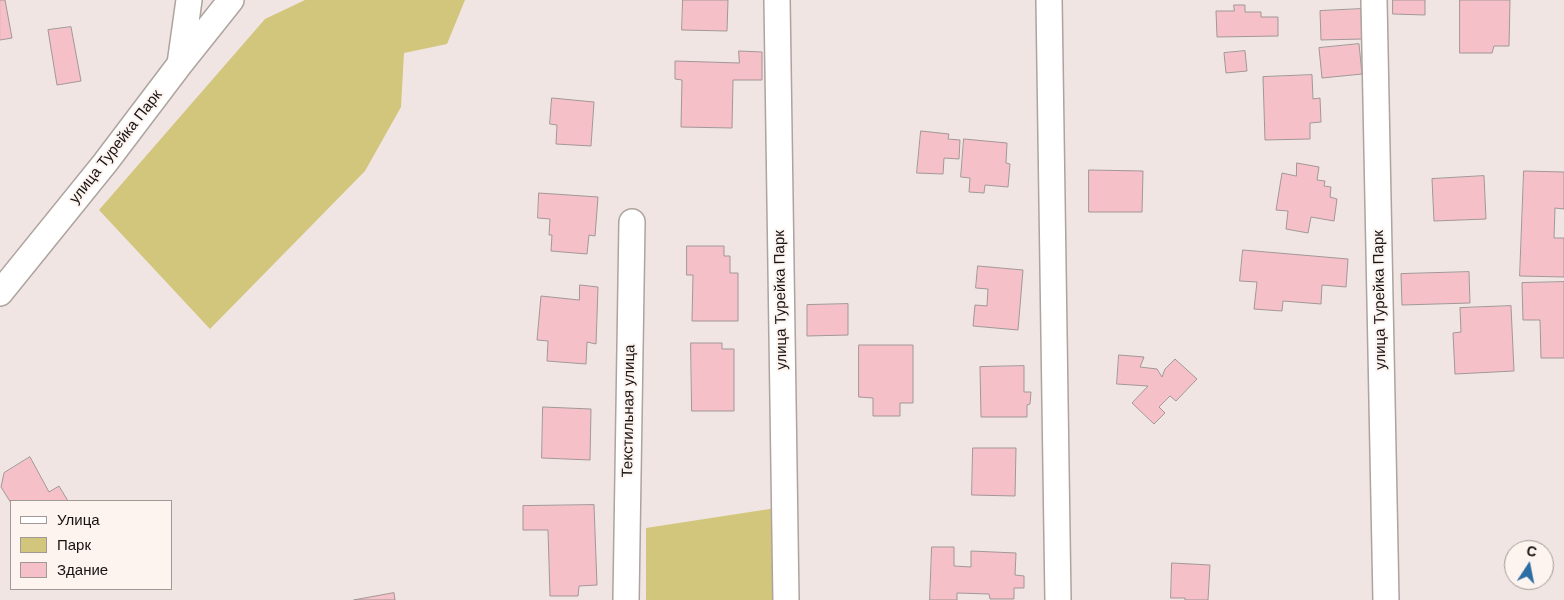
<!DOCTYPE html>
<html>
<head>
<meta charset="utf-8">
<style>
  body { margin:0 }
  #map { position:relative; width:1564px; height:600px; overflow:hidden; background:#f0e5e2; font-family:Arial,sans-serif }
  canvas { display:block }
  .legend { position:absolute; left:10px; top:500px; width:162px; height:90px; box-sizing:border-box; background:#fdf3ef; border:1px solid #a09996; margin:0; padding:6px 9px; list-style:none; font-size:15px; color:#151211 }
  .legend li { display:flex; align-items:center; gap:10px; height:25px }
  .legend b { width:25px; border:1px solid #a09996 }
  .north { position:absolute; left:1504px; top:540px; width:50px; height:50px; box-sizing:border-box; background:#fdf3ef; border:1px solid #a09996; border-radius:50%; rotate:11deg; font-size:14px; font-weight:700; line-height:20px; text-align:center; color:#151211 }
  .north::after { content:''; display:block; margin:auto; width:18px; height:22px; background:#2c6da3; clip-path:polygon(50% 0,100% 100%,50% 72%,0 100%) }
</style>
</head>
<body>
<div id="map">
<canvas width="1564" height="600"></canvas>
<ul class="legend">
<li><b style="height:6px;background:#fff"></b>Улица</li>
<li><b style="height:14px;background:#d2c67c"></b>Парк</li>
<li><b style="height:14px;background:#f6c0c8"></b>Здание</li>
</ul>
<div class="north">С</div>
</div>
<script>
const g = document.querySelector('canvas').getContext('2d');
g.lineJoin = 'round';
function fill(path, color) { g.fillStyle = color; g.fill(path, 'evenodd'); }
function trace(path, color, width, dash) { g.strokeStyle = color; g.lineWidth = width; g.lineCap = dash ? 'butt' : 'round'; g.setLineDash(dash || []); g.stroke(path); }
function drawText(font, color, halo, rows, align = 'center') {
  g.font = font + ' Arial,sans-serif'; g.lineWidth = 4; g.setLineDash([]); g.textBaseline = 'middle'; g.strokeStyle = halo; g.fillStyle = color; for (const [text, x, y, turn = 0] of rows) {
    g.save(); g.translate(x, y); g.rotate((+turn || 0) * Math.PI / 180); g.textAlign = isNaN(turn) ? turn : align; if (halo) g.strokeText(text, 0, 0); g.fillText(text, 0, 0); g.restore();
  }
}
const green = new Path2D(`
  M305,0H465L447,44L404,53L401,107L365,171L210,329L99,210L265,19Z
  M776,508L784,600H646V528Z`);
const building = new Path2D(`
  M0,0H5L12,38L0,40Z
  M683,0H728L727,31L682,30Z
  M1393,0H1425V15L1393,14Z
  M1460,0H1510L1509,46H1494L1492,53H1460Z
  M1234,5H1245V12H1261V17H1278V36L1217,37L1216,11H1234Z
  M1361,9L1362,39L1321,40L1320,11Z
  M71,27L81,81L57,85L48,30Z
  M1359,44L1362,74L1322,78L1319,48Z
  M739,51L762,52V80H733L732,128L681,127L682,80L675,79V61L739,63Z
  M1245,51L1247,71L1226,73L1224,53Z
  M1312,75L1313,99L1320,98L1321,122L1310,123V139L1265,140L1263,77Z
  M552,98L594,102L591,146L556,144L557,125L550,124Z
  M921,131L949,134L948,139L960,140L959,159L944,158L943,174L917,173Z
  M964,139L1007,143L1006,163L1010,164L1008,187L985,185L984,193L969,192L970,178L961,177Z
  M1297,163L1319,167L1317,180L1325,181L1324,186L1331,187L1330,197L1337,199L1334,221L1311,217L1308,233L1286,229L1288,211L1276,210L1282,173L1296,176Z
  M1089,170L1143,171L1142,212H1089Z
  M1524,171L1564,172V209L1555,208L1554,238H1564V277L1520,276Z
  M1484,176L1486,219L1434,221L1432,179Z
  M539,193L598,197L595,236L589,235L587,254L551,251L552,235H549L550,219L538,218Z
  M687,246H724V256H730V273H738V321H692L693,275H687Z
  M1243,250L1348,259L1346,287L1322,285L1321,304L1283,301L1282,311L1254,309L1257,282L1240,281Z
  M978,266L1023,270L1018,330L973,326L975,305L987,306L988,289L976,288Z
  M1469,272L1470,303L1402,305L1401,274Z
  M1564,282V358H1541L1540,320H1523L1522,283Z
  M580,285L598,287L596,344L587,342L586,364L547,361L548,341L537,340L541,296L579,300Z
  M848,304V335L807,336V305Z
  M1511,306L1514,371L1455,374L1453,333L1461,332L1460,308Z
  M691,343H722V349H734V411H692Z
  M859,345H913V403H900V416H873V398L859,397Z
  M1119,355L1144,357L1140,367L1157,369L1162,377L1165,369L1175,359L1197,379L1176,401L1170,396L1159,407L1165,413L1154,424L1132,403L1148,386L1117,384Z
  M1024,366V392H1031L1030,404L1027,405V417H981L980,367Z
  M543,407L591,409L590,460L542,458Z
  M973,448H1016L1015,496L972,495Z
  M30,457L49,492L59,486L68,501H11V503L1,487L4,473Z
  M594,505L597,585L579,586L578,596H550L548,530H523V506Z
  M932,547H954V566L971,567V551L1016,553L1015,575L1024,576V588H1014V599H990L989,594L957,593V600H930Z
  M1172,563L1210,565L1208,600H1185V598H1171Z
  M394,593L395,600H354Z`);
const street = new Path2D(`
  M777,0L786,600
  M1049,0L1058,600
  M1374,0L1386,600
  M180,64L189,0
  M0,293L105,163L180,64L231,0
  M626,600L632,222`);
const streetNames = [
  ["улица Турейка Парк",116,147,-52],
  ["улица Турейка Парк",781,300,-91],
  ["улица Турейка Парк",1380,300,-91],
  ["Текстильная улица",629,411,-89]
];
fill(green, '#d2c67c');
fill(building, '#f6c0c8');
trace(building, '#a19798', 1);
trace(street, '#ada39f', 28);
trace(street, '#fff', 25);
drawText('15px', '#151211', '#fdf3ef', streetNames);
</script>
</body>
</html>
